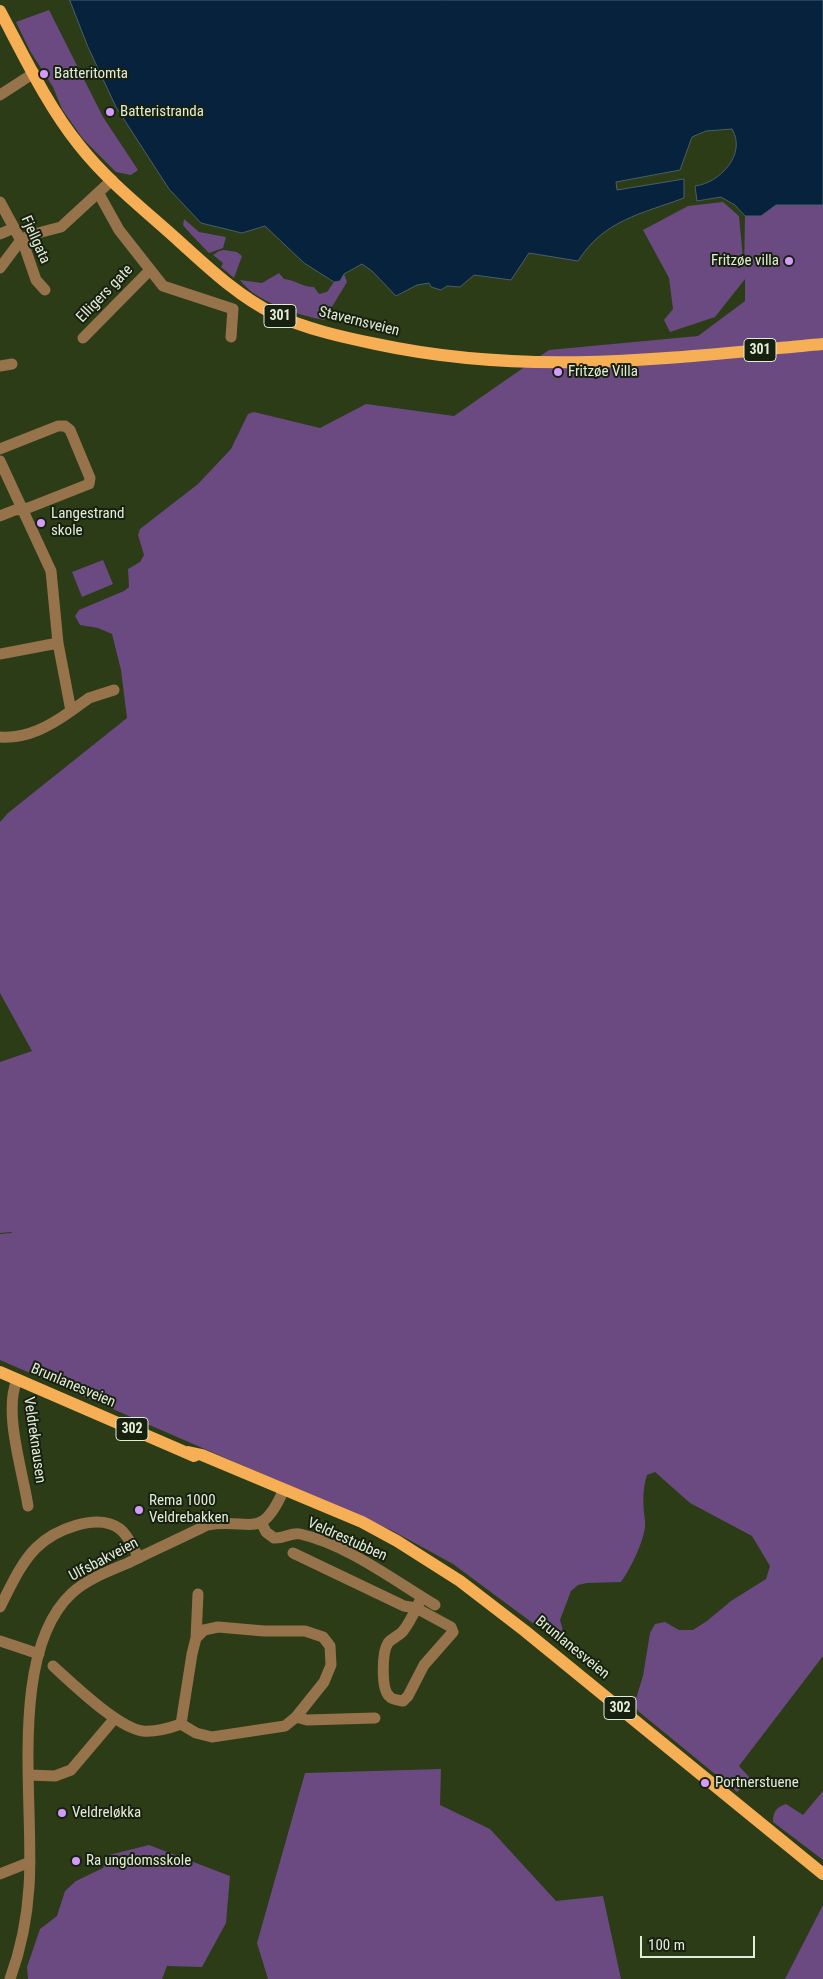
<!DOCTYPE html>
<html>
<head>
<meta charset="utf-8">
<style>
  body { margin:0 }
  #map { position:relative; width:823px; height:1979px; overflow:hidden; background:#2b3c17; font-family:"Roboto Condensed",sans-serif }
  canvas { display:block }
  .scale { position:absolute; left:640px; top:1936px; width:115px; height:22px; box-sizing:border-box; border:2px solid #e2edd7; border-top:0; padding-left:6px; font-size:15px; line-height:18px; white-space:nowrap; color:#e2edd7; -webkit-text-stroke:4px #182010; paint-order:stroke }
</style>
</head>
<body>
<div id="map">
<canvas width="823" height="1979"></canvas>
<div class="scale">100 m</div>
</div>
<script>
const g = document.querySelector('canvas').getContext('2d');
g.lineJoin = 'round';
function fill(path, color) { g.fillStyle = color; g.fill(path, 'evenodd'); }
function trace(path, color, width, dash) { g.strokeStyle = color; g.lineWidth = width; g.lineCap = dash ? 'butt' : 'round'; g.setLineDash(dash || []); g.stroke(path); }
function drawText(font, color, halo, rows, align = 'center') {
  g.font = font + ' "Roboto Condensed",sans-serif'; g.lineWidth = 4; g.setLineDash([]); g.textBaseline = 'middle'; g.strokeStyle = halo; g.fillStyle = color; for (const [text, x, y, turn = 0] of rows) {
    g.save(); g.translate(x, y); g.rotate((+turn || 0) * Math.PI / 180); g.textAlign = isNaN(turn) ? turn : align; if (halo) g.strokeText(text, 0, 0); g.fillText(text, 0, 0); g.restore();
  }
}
const green = new Path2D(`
  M49,10L103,117L138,170L131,175L116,172L83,139L62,109L53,87L30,51L16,22Z
  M723,202L739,216L744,269L745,216H761L776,205H823V1656L739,1766L751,1779L737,1792L638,1711L634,1705L643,1676L650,1633L655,1624L665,1622L679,1630H693L707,1621L731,1601L766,1579L770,1566L752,1536L690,1503L655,1472L647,1475C642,1491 643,1505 645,1521C647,1536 630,1570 621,1582L587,1583L578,1585L571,1591L560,1620L565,1638L561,1644L453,1564L391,1530L0,1360V1234L11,1233L12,1232L0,1233V1062L32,1051L0,993V822L8,813L127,718L121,670L112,634L98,628L80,625L75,616L79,610L124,591L129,587L128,569L140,562L144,555L138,535L140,529L198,484L231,449L248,414L254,412L320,428L366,404L454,416L549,350L698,336L745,301V279L715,317L670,332L664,320L673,309L669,278L643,230L688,206Z
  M184,219L199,232L226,237L223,248L209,253C206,250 185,228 183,225Z
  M224,250L237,252L242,256L234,278L221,267L223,263L213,255L219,251Z
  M279,273L284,279C296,280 302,287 314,287L319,294L327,292L334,282L340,281L344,274L347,282L324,320C300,316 254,301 240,280L262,283Z
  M103,560L113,584L82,597L72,572Z
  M441,1769L440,1805L490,1829L556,1901L603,1896L621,1979H268L257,1943L305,1773Z
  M823,1791V1860L773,1822C773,1812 776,1807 786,1804L803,1815Z
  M149,1845L230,1876L226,1923L202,1967L167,1966L162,1979H28L27,1967L40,1929L57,1916L65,1891L76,1881L103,1868L109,1855Z
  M823,1905V1979H785Z`);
const water = new Path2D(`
  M70,0H823V205H776L761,216H745L735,205L721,197L697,201L695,186C720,183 747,154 732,129L706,131L692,137L680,170L616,182L617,190L684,179V198C641,214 604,220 578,261L529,253L511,280L474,275L460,287L447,286L441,290L431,287L429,283L417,285L396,296L372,271L362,264L344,274L340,281L334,282L304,263L265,226L242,233L201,223L169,189L116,107L88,47Z`);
const minor = new Path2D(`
  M0,95L34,73
  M99,194L119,230L163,286L233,309L231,337
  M0,202L25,248L36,280L45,290
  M0,234L14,228
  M0,268L21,240L30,235L61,227L112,180
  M83,338L149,271
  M0,366L12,364
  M0,449L58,426H65L70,430L90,478L89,484L28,508L15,510L0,516
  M0,461L51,571L58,643
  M0,654L58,643L71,711C50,726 27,739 0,737
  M71,711L89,698L114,690
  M17,1380C3,1412 23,1472 28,1506
  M261,1522L266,1532L274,1538C284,1539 291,1532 300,1534C346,1544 395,1581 435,1605
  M293,1553L404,1606L416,1608L451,1627L453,1632L424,1665L408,1696L403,1701C398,1700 392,1700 389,1696C381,1688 382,1652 388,1643C392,1638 399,1636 403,1631C411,1621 416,1608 422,1597
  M0,1607C10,1588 20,1564 36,1548C54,1530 97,1512 120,1529C128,1535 134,1549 139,1558
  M196,1638L198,1594
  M0,1641L39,1654
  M53,1666C72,1683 118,1728 143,1731C156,1732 170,1728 181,1724L196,1733L212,1737L285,1726L296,1717L324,1682L331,1665L330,1646L323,1637L305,1631H264L218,1627L204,1630L196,1638L192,1654L181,1724
  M296,1717L307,1720L375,1718
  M29,1775L55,1776L71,1770L115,1718
  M0,1874L30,1862
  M10,1979C21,1949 27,1919 29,1887C35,1806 7,1653 72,1593C87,1579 109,1571 128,1563C154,1550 181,1538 207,1525C250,1517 261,1543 284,1489`);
const major = new Path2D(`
  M0,11C24,56 47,105 79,145C108,182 146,211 181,243C210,269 238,296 274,314C306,329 342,337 376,344C530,377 669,358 823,344
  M0,1372L194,1456
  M188,1452L202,1455L362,1522L397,1541L460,1581L525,1631L823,1874`);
const markers = [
  [44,74,5,"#d39cfc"],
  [110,112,5,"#d39cfc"],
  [789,261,5,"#d39cfc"],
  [558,372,5,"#d39cfc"],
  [41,523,5,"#d39cfc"],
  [139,1510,5,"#d39cfc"],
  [705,1783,5,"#d39cfc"],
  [62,1813,5,"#d39cfc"],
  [76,1861,5,"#d39cfc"]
];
const shields = [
  [280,316,32],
  [760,350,32],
  [132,1429,32],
  [620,1708,32]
];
const shieldNames = [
  ["301",280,316],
  ["301",760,350],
  ["302",132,1429],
  ["302",620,1708]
];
const poiNames = [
  ["Batteritomta",54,74],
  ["Batteristranda",120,112],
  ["Fritzøe villa",779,261,"right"],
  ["Fritzøe Villa",568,372],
  ["Langestrand",51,514],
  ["skole",51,531],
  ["Rema 1000",149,1501],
  ["Veldrebakken",149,1518],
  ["Portnerstuene",715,1783],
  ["Veldreløkka",72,1813],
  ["Ra ungdomsskole",86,1861]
];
const streetNames = [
  ["Fjellgata",35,240,66],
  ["Elligers gate",105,294,-46],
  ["Stavernsveien",359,322,14],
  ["Brunlanesveien",73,1386,23],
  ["Veldreknausen",34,1440,82],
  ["Veldrestubben",347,1540,24],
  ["Ulfsbakveien",104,1560,-28],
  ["Brunlanesveien",572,1648,39]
];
fill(green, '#6a4a81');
fill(water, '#07223c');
trace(water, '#495f6a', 1);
trace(minor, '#96734b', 11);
trace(major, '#f7af55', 12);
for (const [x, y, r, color] of markers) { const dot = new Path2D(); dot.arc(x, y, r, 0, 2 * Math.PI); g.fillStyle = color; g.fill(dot); trace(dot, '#182010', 2); }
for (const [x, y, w] of shields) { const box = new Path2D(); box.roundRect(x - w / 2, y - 11.5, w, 23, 4); g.fillStyle = '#182010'; g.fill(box); trace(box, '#e2edd7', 1); }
drawText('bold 14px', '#e2edd7', null, shieldNames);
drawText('15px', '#e2edd7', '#182010', poiNames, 'left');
drawText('15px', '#e2edd7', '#182010', streetNames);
</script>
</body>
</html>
